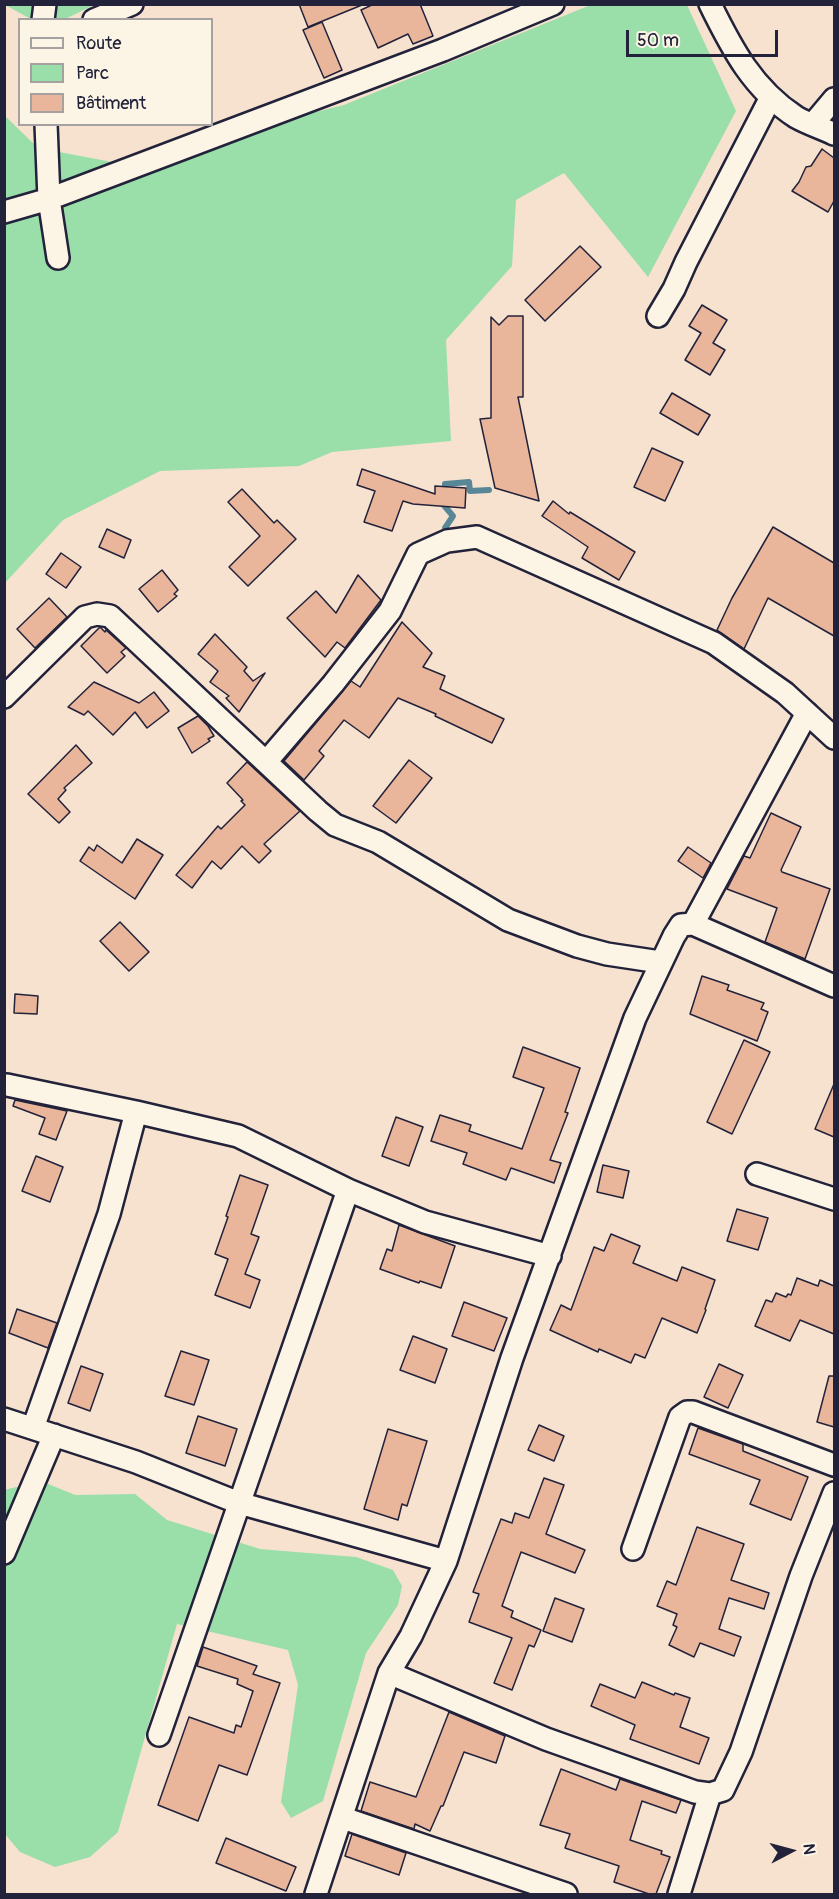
<!DOCTYPE html>
<html>
<head>
<meta charset="utf-8">
<style>
  body { margin:0 }
  #map { position:relative; width:839px; height:1899px; overflow:hidden; background:#f6e2cf; font-family:Pangolin,sans-serif }
  canvas { display:block }
  .frame { position:absolute; inset:0; border:6px solid #22223b; pointer-events:none }
  .legend { position:absolute; left:18px; top:18px; width:195px; height:108px; box-sizing:border-box; background:#fcf5e5; border:2px solid #a5a1a1; margin:0; padding:8px 10px; list-style:none; font-size:18px; color:#22223b }
  .legend li { display:flex; align-items:center; gap:12px; height:30px }
  .legend b { width:30px; border:2px solid #a5a1a1 }
  .north { position:absolute; left:761px; top:1821px; width:60px; height:60px; -webkit-text-stroke:4px #fcf5e5; paint-order:stroke; rotate:84deg; font-size:16px; font-weight:700; line-height:24px; text-align:center; color:#22223b }
  .north::after { content:''; display:block; margin:auto; width:21px; height:27px; background:#22223b; clip-path:polygon(50% 0,100% 100%,50% 72%,0 100%) }
  .scale { position:absolute; left:626px; top:30px; width:152px; height:27px; box-sizing:border-box; border:3px solid #22223b; border-top:0; padding-left:8px; font-size:18px; line-height:21px; white-space:nowrap; color:#22223b; -webkit-text-stroke:4px #fcf5e5; paint-order:stroke }
</style>
</head>
<body>
<div id="map">
<canvas width="839" height="1899"></canvas>
<div class="frame"></div>
<ul class="legend">
<li><b style="height:8px;background:#fcf5e5"></b>Route</li>
<li><b style="height:16px;background:#9adeaa"></b>Parc</li>
<li><b style="height:16px;background:#e9b69b"></b>Bâtiment</li>
</ul>
<div class="north">N</div>
<div class="scale">50 m</div>
</div>
<script>
const g = document.querySelector('canvas').getContext('2d');
g.lineJoin = 'round';
function fill(path, color) { g.fillStyle = color; g.fill(path, 'evenodd'); }
function trace(path, color, width, dash) { g.strokeStyle = color; g.lineWidth = width; g.lineCap = dash ? 'butt' : 'round'; g.setLineDash(dash || []); g.stroke(path); }
const green = new Path2D(`
  M593,4L687,5L736,111L648,277L564,173L516,200L512,266L446,340L451,441L332,452L299,466L160,471L63,520L5,583L4,115L38,148L112,162L344,105Z
  M5,5V4L94,5L63,20L31,19Z
  M41,1481L75,1495L135,1494L167,1520L241,1543L260,1549L356,1557L393,1570L402,1586L398,1605L366,1653L323,1801L291,1818L281,1802L298,1685L288,1650L177,1624L118,1832L90,1857L55,1867L20,1852L4,1833V1490Z`);
const stream = new Path2D(`
  M445,493V484L469,482L470,491L489,490
  M441,502L453,516L445,528L453,535`);
const building = new Path2D(`
  M299,4H362V5L308,27Z
  M374,4H420L433,36L413,44L408,34L378,48L361,10Z
  M322,22L342,70L324,78L303,30Z
  M822,149L834,158V201L828,212L792,191L799,182L806,167L811,166Z
  M580,246L601,267L545,321L525,300Z
  M702,305L727,320L713,343L725,350L710,375L685,360L701,333L689,326Z
  M508,316H523V397H518L539,501L495,488L480,419L491,418V317L499,325Z
  M672,393L710,415L698,435L660,413Z
  M652,448L683,462L665,501L634,487Z
  M362,469L435,494V486L466,488L465,508L413,504L403,501L392,531L364,522L375,491L357,485Z
  M242,489L274,523L277,520L296,539L248,586L229,567L260,536L228,502Z
  M553,501L569,514L570,512L635,552L619,580L582,558L588,547L542,516Z
  M773,527L834,563V636L768,598L744,649L717,630L732,598Z
  M107,529L131,540L124,558L99,547Z
  M61,553L81,567L66,588L46,574Z
  M162,570L178,590L174,594L177,596L158,612L139,589Z
  M358,575L381,600L345,648L337,642L325,657L287,618L316,591L336,613Z
  M49,598L67,617L35,648L17,629Z
  M402,622L432,653L423,667L445,676L440,689L504,719L492,743L435,716L436,714L398,698L369,738L344,720L319,751L324,756L304,780L284,761L351,681L360,687Z
  M100,627L105,632L106,630L126,648L121,652L125,656L107,673L81,646Z
  M215,634L247,667L244,671L253,681L265,673L239,712L226,698L229,696L210,682L218,671L198,654Z
  M94,682L139,703L154,692L169,711L147,728L135,712L113,735L88,711L84,715L68,707Z
  M198,716L208,726L214,736L208,739L210,741L192,753L178,728Z
  M76,745L92,763L64,788L66,790L58,799L70,812L59,823L28,794Z
  M409,760L432,778L396,823L373,806Z
  M247,762L300,811L264,844L271,851L259,863L242,846L221,869L212,861L192,888L176,875L218,826L221,829L245,805L241,801L243,800L227,783Z
  M771,813L801,827L781,870L782,872L830,889L805,959L765,942L777,908L727,889L744,856L750,858Z
  M137,839L163,855L135,899L80,861L89,847L94,851L97,845L122,863Z
  M688,847L711,863L703,878L678,861Z
  M120,922L149,952L129,971L100,941Z
  M702,976L729,985L727,990L764,1003L761,1009L768,1012L757,1041L690,1014Z
  M15,994L38,996L37,1014L14,1013Z
  M744,1040L770,1052L732,1134L707,1122Z
  M523,1047L580,1068L565,1112L568,1113L550,1160L561,1163L554,1183L511,1168L506,1180L463,1164L467,1153L431,1141L440,1115L471,1125L469,1131L522,1149L544,1088L513,1077Z
  M834,1084V1137L815,1129Z
  M15,1100L67,1111L56,1140L39,1134L45,1118L13,1106Z
  M396,1117L423,1127L409,1166L382,1156Z
  M36,1156L63,1167L50,1202L22,1191Z
  M603,1165L629,1171L623,1198L597,1192Z
  M240,1175L268,1185L251,1234L259,1237L245,1274L260,1280L250,1308L215,1295L228,1259L215,1254L228,1217L226,1216Z
  M737,1209L768,1218L758,1250L727,1241Z
  M399,1225L455,1246L441,1288L420,1281L419,1283L380,1269L387,1249L392,1251Z
  M611,1234L640,1246L633,1263L677,1281L682,1267L715,1280L705,1309L706,1310L697,1333L662,1318L645,1358L635,1354L631,1363L599,1349L598,1352L550,1330L561,1305L571,1310L594,1247L604,1251Z
  M797,1278L818,1286L820,1280L834,1286V1334L800,1320L790,1341L755,1326L766,1300L772,1302L776,1293L786,1297L788,1294L791,1295Z
  M464,1302L507,1318L494,1351L452,1336Z
  M17,1309L57,1323L48,1348L9,1333Z
  M413,1336L447,1349L435,1383L400,1370Z
  M181,1351L209,1360L194,1405L165,1396Z
  M719,1364L743,1375L728,1408L704,1397Z
  M81,1366L103,1374L90,1411L68,1403Z
  M829,1376H834V1427L817,1422Z
  M198,1416L237,1429L225,1466L186,1453Z
  M539,1425L564,1436L554,1461L528,1450Z
  M698,1428L743,1444V1451L808,1477L791,1520L750,1504L760,1480L689,1454Z
  M388,1429L427,1441L407,1506L402,1504L398,1520L364,1509Z
  M544,1478L564,1485L546,1534L585,1550L575,1573L521,1552L502,1606L513,1611L511,1617L541,1630L534,1647L529,1645L512,1690L494,1683L512,1638L469,1622L479,1594L473,1592L501,1519L512,1523L515,1513L529,1518Z
  M697,1527L744,1544L731,1580L769,1593L764,1609L729,1598L719,1629L741,1637L734,1656L700,1643L694,1657L669,1645L677,1627L673,1625L677,1614L657,1606L667,1581L676,1585Z
  M555,1598L584,1609L572,1642L543,1631Z
  M203,1647L257,1666L253,1674L280,1683L247,1775L219,1765L198,1821L158,1805L189,1717L234,1733L236,1725L241,1727L253,1691L237,1684L238,1679L197,1666Z
  M642,1682L674,1695L675,1693L690,1698L680,1727L709,1738L699,1764L630,1739L635,1725L591,1706L600,1684L635,1698Z
  M449,1712L505,1736L496,1763L464,1752L443,1806H441L430,1831L415,1824L414,1829L361,1811L370,1782L416,1797Z
  M561,1769L616,1790L620,1779L681,1800L676,1813L642,1801L630,1840L662,1851L661,1854L670,1857L656,1894H649L614,1882L619,1866L565,1848L570,1834L540,1825Z
  M352,1834L406,1853L399,1875L345,1856Z
  M226,1838L296,1867L286,1891L216,1863Z`);
const minor = new Path2D(`
  M710,4C732,49 753,89 796,117C808,124 822,128 834,134
  M43,20L45,4
  M94,20L132,4
  M46,124L49,199L58,258
  M813,124L834,99
  M4,212L49,199L443,50L553,4
  M658,316L674,289L686,262L771,97
  M4,697L85,617L97,614L110,616L318,811L335,825L378,842L508,920L577,946L607,954L660,962
  M266,762L333,684L390,611L418,554L447,541L477,537L714,643L785,693L834,738
  M693,924L807,713
  M7,1085L136,1112L238,1136L348,1190L425,1222L550,1256
  M757,1174L834,1199
  M4,1419L136,1462L239,1503L446,1561
  M33,1428L109,1214L136,1112
  M633,1549L680,1417L687,1412H693L834,1465
  M4,1553L54,1435
  M389,1673L546,1739L695,1792L710,1794L723,1790L741,1752L801,1576L834,1493
  M159,1735L348,1190
  M343,1818L566,1894
  M316,1894L389,1673L411,1636L446,1561L512,1358L635,1018L674,936L681,925L693,924L834,986
  M679,1894L710,1794`);
fill(green, '#9adeaa');
trace(stream, '#588898', 6);
fill(building, '#e9b69b');
trace(building, '#22223b', 1.5);
trace(minor, '#22223b', 26);
trace(minor, '#fcf5e5', 21);
</script>
</body>
</html>
